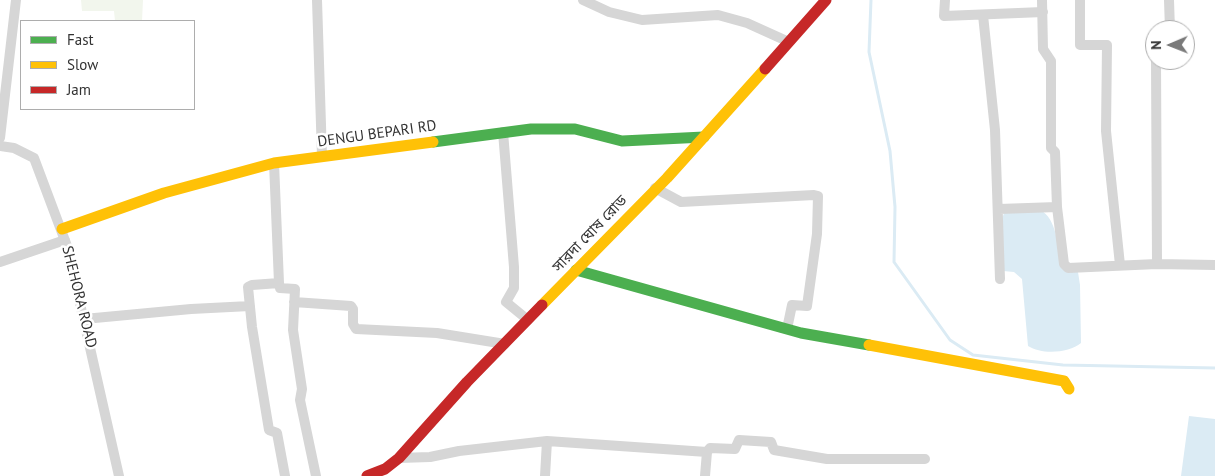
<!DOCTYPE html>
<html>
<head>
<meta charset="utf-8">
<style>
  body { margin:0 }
  #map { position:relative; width:1215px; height:476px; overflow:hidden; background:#fff; font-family:"PT Sans",sans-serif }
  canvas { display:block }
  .legend { position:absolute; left:20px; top:20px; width:175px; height:90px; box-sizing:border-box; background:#fff; border:1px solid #adadad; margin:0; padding:6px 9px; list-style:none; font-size:15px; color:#323232 }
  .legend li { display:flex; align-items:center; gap:10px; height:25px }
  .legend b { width:25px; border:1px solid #adadad }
  .north { position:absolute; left:1145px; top:20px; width:50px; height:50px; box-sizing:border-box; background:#fff; border:1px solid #adadad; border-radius:50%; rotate:269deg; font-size:14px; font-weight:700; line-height:20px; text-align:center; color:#323232 }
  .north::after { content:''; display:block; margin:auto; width:18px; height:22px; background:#7a7a7a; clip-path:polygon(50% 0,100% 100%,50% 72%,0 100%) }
</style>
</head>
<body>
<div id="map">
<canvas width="1215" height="476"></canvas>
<ul class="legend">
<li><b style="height:6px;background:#4caf50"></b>Fast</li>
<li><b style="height:6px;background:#ffc107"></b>Slow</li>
<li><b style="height:6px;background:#c62828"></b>Jam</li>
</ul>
<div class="north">N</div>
</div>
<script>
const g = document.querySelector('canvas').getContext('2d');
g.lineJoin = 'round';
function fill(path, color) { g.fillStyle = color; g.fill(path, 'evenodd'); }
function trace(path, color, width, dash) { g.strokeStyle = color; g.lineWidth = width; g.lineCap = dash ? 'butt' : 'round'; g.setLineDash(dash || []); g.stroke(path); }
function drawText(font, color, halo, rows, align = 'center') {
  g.font = font + ' "PT Sans","Noto Sans Bengali",sans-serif'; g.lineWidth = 5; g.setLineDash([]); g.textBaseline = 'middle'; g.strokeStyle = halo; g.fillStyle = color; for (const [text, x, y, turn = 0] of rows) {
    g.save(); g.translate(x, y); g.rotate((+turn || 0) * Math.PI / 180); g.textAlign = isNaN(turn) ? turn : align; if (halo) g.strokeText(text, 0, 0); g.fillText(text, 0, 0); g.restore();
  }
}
const green = new Path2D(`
  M81,0H143L142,21H115L114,11H82Z`);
const water = new Path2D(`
  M1040,210C1057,218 1058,248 1061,265L1078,272L1080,285L1081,343C1069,353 1042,355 1028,346L1022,279L1014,272L1003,271L1002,219L1004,213Z
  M1189,416L1215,419V476H1181Z`);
const stream = new Path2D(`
  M871,0L869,52L890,151L895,207L894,262L950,340L973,355L1063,365L1215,368`);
const street = new Path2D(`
  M317,0L322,156
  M583,0L609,12L642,20L718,15L747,23L789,42
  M945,0L944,16L1043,12
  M1042,0L1043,49L1051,61V148L1055,152L1057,207L1064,264L1068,268L1157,264L1215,265
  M1080,0V45H1107L1106,131L1120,265
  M1169,0L1170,30
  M983,15L995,130L1000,279
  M1156,60L1157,264
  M503,132L514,267V288L506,302L528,320
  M0,138L16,0
  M0,146L14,148L34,158L67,246L119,476
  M274,163L279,283L252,285L248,287L252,327L269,430L277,433L285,476
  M655,188L681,202L814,195L818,196L817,234L807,306L792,305L787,329
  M999,209L1057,207
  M0,262L65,240
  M279,283L280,288L295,289L293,330L302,389L300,400L316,476
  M294,302L351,306L353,309V324L356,329L437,333L505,344
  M84,319L191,309L250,306
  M707,452L710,448L735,449L739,440L771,442L774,450L827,459H925
  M399,458L430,457L459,451L547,441L707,452L705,476
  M545,476L547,441`);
const fast = new Path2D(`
  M433,142L531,129H575L622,141L704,137
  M576,270L801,333L869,345`);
const slow = new Path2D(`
  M62,229L164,193L274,163L433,142
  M542,305L667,178L765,69
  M869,345L1064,381L1069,389`);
const jam = new Path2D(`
  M765,69L826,0
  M367,476L385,469L399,458L467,382L542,305`);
const streetNames = [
  ["DENGU BEPARI RD",377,134,-8],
  ["সারদা ঘোষ রোড",590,234,-46],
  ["SHEHORA ROAD",79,297,76]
];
fill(green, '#f2f6ed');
fill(water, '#dbebf4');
trace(stream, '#dbebf4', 3);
trace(street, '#d6d6d6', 10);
trace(fast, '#4caf50', 11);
trace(slow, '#ffc107', 11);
trace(jam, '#c62828', 11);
drawText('15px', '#323232', '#fff', streetNames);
</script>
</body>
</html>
